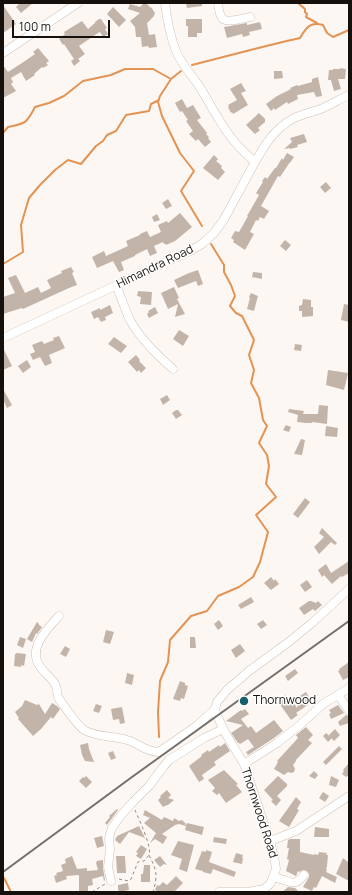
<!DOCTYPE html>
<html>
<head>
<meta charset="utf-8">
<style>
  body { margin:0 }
  #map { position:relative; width:352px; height:895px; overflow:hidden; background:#fdf7f3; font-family:Manrope,sans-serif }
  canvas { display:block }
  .frame { position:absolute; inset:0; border:4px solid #15100c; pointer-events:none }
  .scale { position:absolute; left:12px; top:20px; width:98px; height:18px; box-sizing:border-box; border:2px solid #15100c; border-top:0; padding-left:5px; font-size:12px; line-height:14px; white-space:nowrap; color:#15100c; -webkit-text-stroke:3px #fff; paint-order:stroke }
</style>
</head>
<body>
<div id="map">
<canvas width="352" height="895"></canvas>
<div class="frame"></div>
<div class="scale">100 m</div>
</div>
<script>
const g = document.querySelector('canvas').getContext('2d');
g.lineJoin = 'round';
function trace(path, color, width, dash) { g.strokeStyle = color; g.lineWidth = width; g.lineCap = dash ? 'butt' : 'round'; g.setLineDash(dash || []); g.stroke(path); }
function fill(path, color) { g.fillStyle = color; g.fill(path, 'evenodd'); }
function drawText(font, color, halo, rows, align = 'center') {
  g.font = font + ' Manrope,sans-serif'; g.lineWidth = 3; g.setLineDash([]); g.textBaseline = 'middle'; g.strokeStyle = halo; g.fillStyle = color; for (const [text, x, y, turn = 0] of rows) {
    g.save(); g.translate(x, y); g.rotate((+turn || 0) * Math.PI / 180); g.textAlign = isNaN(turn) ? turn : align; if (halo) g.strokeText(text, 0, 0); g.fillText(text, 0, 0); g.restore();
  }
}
const stream = new Path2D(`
  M298,3L305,9V12L307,14L306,17L317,23
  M192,65C228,56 264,46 300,38C306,28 310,21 323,25L327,33L333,37L349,30
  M171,79L160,96L158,102L162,116L180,153L194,171L181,191L202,226
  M3,133L8,127C25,124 27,123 35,107L49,103L64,96L83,81L111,75L125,69H153L171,79L181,71
  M3,264L23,252L21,225L29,198L40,185L55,170L68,160L81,164L96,146L103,141L107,135L116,131L126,115L149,111L151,104L159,100
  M159,737L158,712L160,681L168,662L170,640L191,616L207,611L218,596L239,587L253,577L260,562L268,532L256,515L276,497L266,484L269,466L267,455L259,443L267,426L263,420L259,398L251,383L254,370L249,355L254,340L242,316L236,313L230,306L235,296L231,285L224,272V265L211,244
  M4,878L11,892`);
const building = new Path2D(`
  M20,3H33L21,13L16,7Z
  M144,3H146L151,8V7L155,13L154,16L147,23L149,35L155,34L157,47L149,48L148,46L142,47L141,37H136L135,27L130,21L140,13L128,9L130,4L140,7Z
  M186,3H202V6L187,8Z
  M3,5L16,24L3,33Z
  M113,7L126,20L119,27L107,14Z
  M99,19H101L107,28L105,29L108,34L103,37L100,32L98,33L79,46L85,54L78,59L80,61L74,66L71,61L74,59L64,44L63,45L59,39L65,34L64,32L82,21L88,29L95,23V22Z
  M186,19H202V33H197V37H188V26H186Z
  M260,22L262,29L249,32L250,35L243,37L242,34L227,38L224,27L247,23V25Z
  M38,48L49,61L46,63L48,65L43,68L42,67L34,74L35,75L26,81L21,72L11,78L13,82L11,84L16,91L3,98V65L8,72L25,61L35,54L33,52Z
  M340,68L346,69L345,79H338L341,89L334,91L331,80H328L329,70H333V69H340Z
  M274,71H282L283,78L274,79Z
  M318,77L322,96L316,97L314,92L297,95L298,99L288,104L287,102L275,110L274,108L271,111L266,104L277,96L291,89L290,88L297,85L298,86L312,82V79Z
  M241,83L246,91L241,93L248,105L233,114L232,112L231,113L228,107H229L228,105L237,100L230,89Z
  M182,99L187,108L193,105L201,118L197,120L207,133L206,134L209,137L208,138L211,142L205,147L198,139L196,141L189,134L193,131L186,121L188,120L182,111L180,112L175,103Z
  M259,113L265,119V122L258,128L260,130L255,134L246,125Z
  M304,134L307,142L297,145L298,147L290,149V148L284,149L292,142L290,138Z
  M287,153L294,157L290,163V162L280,177L278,176L261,206L269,211L264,219L260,217L258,221L256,220L250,232L254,234L245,250L233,242L234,240L231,238L235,231L239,232L248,216H247L259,195L256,193L263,182L262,181L265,177L267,179L272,172L275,168H276L282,158L283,160Z
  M214,155L218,159L216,161L222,166L221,168L225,172L218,180L203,168Z
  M326,182L331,188L325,193L320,187Z
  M168,199L172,206L166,209L162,203Z
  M180,213L192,227L175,241L166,245V244H164L163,242L154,246L157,253L150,256L147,249L135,255V256L121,262L124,270L119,272L113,261L97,268L92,257L104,251L106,256L128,246L126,241L140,235V234L147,231L150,237L161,232L158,225L167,221L168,223Z
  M157,214L160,220L154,222L152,217Z
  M285,240L291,245L286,251L280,246Z
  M71,267L74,272L72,273L77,285L69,288L23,309L22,308L3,314V297L15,293L8,278L16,275L25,293L38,287L41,293L51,288L47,280L62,273L61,271Z
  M198,270L203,284L198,286L196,281L178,288L174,280L189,273Z
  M253,272L262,273V279L252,277Z
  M174,287L179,298L177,299L185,314L175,317L178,304L168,309L161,293Z
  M138,291L152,292L151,305L140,304L141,297L137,296Z
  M251,293L258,296L254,311L247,309L250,298L249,297Z
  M303,299L311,300V307H313V316L302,317V311H299V306L302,305Z
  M344,304L349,305V322L341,320Z
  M110,305L113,313L105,317L106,320L101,322L98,317L94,319L91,312L100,308V310Z
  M155,307L158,313L149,318L147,314L149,312L148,311Z
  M179,330L189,336L183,346L173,339Z
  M59,336L65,348L49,355L52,363L45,366L40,357L33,360L30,354L35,352L32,345L42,341L44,344L54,340L53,338Z
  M114,337L121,342L127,346L121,353L108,344Z
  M295,344L302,345L301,351L294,350Z
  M3,348L12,366L3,370Z
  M136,355L140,360L139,361L146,368L141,373L139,370L137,372L128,362Z
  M27,360L31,367L23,373L18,366Z
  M328,370L348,373L344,390L326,385Z
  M3,389L12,405L7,408L3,399Z
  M167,395L170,400L163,405L160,399Z
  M319,405L328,406L327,424L312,422V423H306L297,422L298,415L288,412L289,409L304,411L303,414H318Z
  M176,410H178L182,415L176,419L172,413Z
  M286,425L291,427L289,432L283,430Z
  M326,426L338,428L337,437L325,436Z
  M301,439L305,440L302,455L294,454Z
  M305,498L310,502L298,518L293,514Z
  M322,528L337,543L335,545L331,542L319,554L314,547L324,537L319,533Z
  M349,561V573L342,577L341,576L332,584L324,575L322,577L318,570L326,564L331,573Z
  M271,577L274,581L275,579L279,584L271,590L264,583Z
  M307,580L312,587L305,592L300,585Z
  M251,597L254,602L241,609L238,605Z
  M309,601H311L316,603L318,601L322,605L315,611L313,609L304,615L299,608Z
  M219,620L223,626L218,630L214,624Z
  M263,620L267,625L261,629L257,624Z
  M37,622L39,624V625L42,627L37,634L36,633L32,642L27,639Z
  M106,630L114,632L110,644L103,642Z
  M20,637L26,639L23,648L17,645Z
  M190,637H195L196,648H190Z
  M240,644L245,651L236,658L231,650Z
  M65,646L70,649L66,657L60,654Z
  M17,653L26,654L24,666L21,665V667L14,666L15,654Z
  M349,662V677L343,680L338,671L340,670L339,669Z
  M295,669L298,673L288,681L285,676Z
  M127,673L134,675L132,685L125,683Z
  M180,681L185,683V685L188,686L184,699L181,698L180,701L173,699Z
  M306,692L312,702L296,713L298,715L291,720L279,703L282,701L280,698L286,695L287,698L290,697L297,708L300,696Z
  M25,700L37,705L39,704L45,714L52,703L57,706L60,709L53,719L51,717L41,729L33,736L18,719L19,718L15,712L22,706Z
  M96,704L102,706L99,713L93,711Z
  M338,705L344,713L331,719L329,714L331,713L329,710Z
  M122,707L125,723L120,724L119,719L113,720L111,709Z
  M245,709L249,714L241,719L248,728L251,726L256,733L274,720L283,731L274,738L248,755L246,752L254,747L248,739L240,744L239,743H238L231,733L243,725L226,721L241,710L242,711Z
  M346,715L349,716V723L340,726L338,722Z
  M306,727L313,735L308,740L312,743L296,760V761L293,765L295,769L294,772L291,773L288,772L284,775L274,769L278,762L277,761L298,738L296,735Z
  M335,729L340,735L334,741L329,735Z
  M326,733L332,738L328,742L323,736Z
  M88,743L89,749L94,762L85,761L82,755L80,745Z
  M225,743L230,751L214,762L216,765L202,775L204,779L199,782L189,766L202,756L201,755L208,750L209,752L219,745L220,747Z
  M339,746L342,749L326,765L323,762Z
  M113,751L116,758L111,760L108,753Z
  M349,763V775L346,777L342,774L344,771L343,770Z
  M224,770L238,784L236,785L242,792L226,803L219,793L217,795L212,791L215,788L208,780Z
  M314,771L318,775L315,779L309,776Z
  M86,776L92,782L86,788L79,781L83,777L84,778Z
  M278,776L287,784V786L277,796L281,800L276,806L271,801L273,800L264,790Z
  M331,776L339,780L336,787L329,785Z
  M167,790L171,795L168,798L174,800L168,805H167L163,807L158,800L161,797L160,796Z
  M323,792L329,796L325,802L319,798Z
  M296,797L301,802L297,809L299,810L289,827L279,821Z
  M117,809L118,810L107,825L105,823L110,817L109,816Z
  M145,810L162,820L164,817L173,821L174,818L179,821L182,820L186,824H185L186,825L187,823L204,827L202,835L185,830L186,826L179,824L175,825L162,834L167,837L163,844L155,839L150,843L156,833L144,823L150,818L143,815Z
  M139,826L145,838L129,832L120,844L115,840L117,836Z
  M315,827L329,829V837H314Z
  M102,836L104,846L97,848L94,838Z
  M214,837L227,839L226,844L213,842Z
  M290,839H300V852L314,855V854L318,855L319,852L327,853L326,855H328L327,866L326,869L327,870L326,872L337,877L335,883L322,876L316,888L314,887L312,891L303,887L309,877V874L307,871L303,870L299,872L298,871L296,876L286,871L289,860L287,859L289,848H287L288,840Z
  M178,841L194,845L187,872L179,869L182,859L171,855Z
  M141,845L147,849L141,859L136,856L138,853L136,852Z
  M206,850L212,852L209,862L236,872L234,877L213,869L211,874L203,872V871L195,869L202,851L206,852Z
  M236,853L243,855L242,858H243L242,864L233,862Z
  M72,856L77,869L87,868V871L98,870L96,863L97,862L96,861L103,860V868L105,880L104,881L103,876L92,879L93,885L88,886V891H79V875L66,876L67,879L56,883L54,876L57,875L56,873L63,871L61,865L66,863L65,859Z
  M116,856H125L126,873H117Z
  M160,856L167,865L164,864L160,867L154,860Z
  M343,858L349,863V881L336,874Z
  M144,865H150V882H141V874H143Z
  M176,876L183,883L174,892H159L155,890L157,885L159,886L163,882L167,885Z
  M128,883L129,890L119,892L118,889V885Z
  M288,887L295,888L299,892H282Z`);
const path = new Path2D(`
  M135,810C139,820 152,846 149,855C157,871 158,875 153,892
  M119,879L129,881L131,879L138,862L140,861H144L149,855
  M92,892L105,884`);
const minor = new Path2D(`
  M218,3C219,8 219,16 223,19C228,23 244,18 250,17
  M3,53L78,3
  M255,162C262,150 270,136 281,127C294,115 308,114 323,108C332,104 340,99 349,95
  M116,285C121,297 125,309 130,320C140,339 157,355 173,369
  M3,338L190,251L202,244L214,233L223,221L255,162C246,154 237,146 230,136C218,120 210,103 199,86C192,75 181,64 176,51C170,36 167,19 165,3
  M59,616C48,628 28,647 39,665C43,672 51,677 55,684C58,689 56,694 59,699C65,707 76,724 84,730C95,737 115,736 127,740C138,743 146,752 159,752L195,727L215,709
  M338,695L349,711
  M244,764L277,743L300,725L323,704L349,688
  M270,841L296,831L349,796
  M273,877C279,878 293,884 296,882C299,881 302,877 304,875
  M111,881L108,867L110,849L109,839L110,834L112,828L122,814L133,802L149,786L164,766L169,760L204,738L223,729
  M219,892H248L264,889L270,884L273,877L276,869L275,862L270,841L244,764L227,736L217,716L215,709L217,702L227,690L249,671L290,641L313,622L349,589`);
const rail = new Path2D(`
  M3,872L132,777L349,621`);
const markers = [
  [244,701,5,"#13606c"]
];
const streetNames = [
  ["Himandra Road",155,267,-26],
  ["Thornwood Road",259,813,72]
];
const poiNames = [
  ["Thornwood",253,701]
];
trace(stream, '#e39354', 2);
fill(building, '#c3b4aa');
trace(minor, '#d0c1b6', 9);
trace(path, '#8f8a86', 1, [3, 3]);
trace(minor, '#fff', 8);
trace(rail, '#736e6a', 2);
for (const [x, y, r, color] of markers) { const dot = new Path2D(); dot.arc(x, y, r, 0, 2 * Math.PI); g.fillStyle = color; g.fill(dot); trace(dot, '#fff', 1.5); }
drawText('12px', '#15100c', '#fff', streetNames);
drawText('12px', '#15100c', '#fff', poiNames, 'left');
</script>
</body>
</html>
